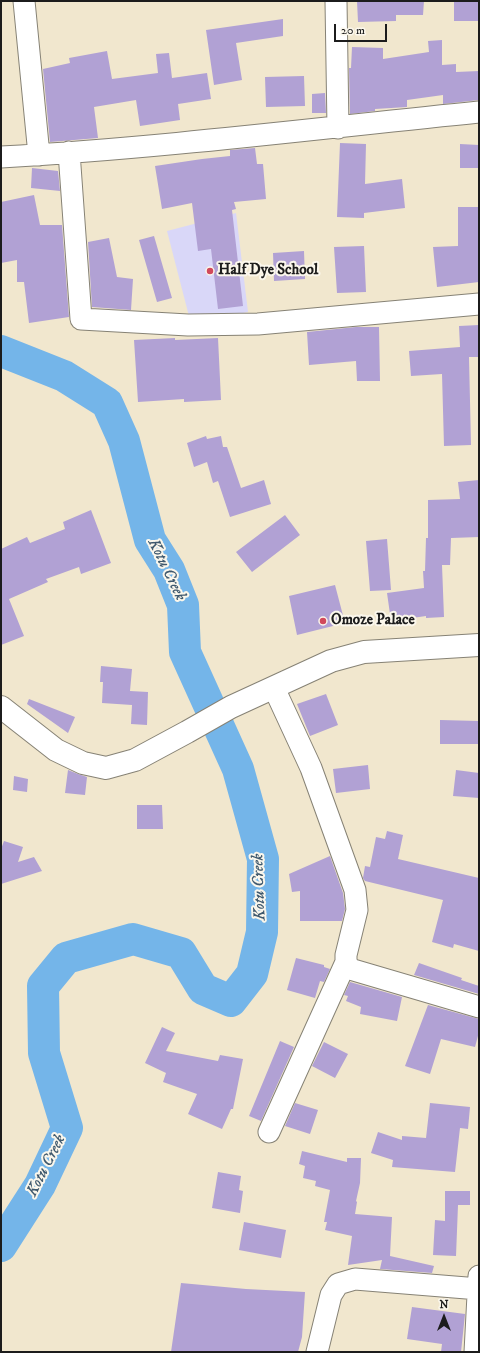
<!DOCTYPE html>
<html>
<head>
<meta charset="utf-8">
<style>
  body { margin:0 }
  #map { position:relative; width:480px; height:1353px; overflow:hidden; background:#f1e7ce; font-family:"IM FELL DW Pica",serif }
  canvas { display:block }
  .frame { position:absolute; inset:0; border:2px solid #1c1c1c; pointer-events:none }
  .north { position:absolute; left:424px; top:1297px; width:40px; height:40px; -webkit-text-stroke:3px #fbf7ec; paint-order:stroke; rotate:0deg; font-size:11px; font-weight:700; line-height:16px; text-align:center; color:#1c1c1c }
  .north::after { content:''; display:block; margin:auto; width:14px; height:18px; background:#1c1c1c; clip-path:polygon(50% 0,100% 100%,50% 72%,0 100%) }
  .scale { position:absolute; left:334px; top:24px; width:53px; height:18px; box-sizing:border-box; border:2px solid #1c1c1c; border-top:0; padding-left:5px; font-size:12px; line-height:14px; white-space:nowrap; color:#1c1c1c; -webkit-text-stroke:3px #fbf7ec; paint-order:stroke }
</style>
</head>
<body>
<div id="map">
<canvas width="480" height="1353"></canvas>
<div class="frame"></div>
<div class="north">N</div>
<div class="scale">20 m</div>
</div>
<script>
const g = document.querySelector('canvas').getContext('2d');
g.lineJoin = 'round';
function fill(path, color) { g.fillStyle = color; g.fill(path, 'evenodd'); }
function trace(path, color, width, dash) { g.strokeStyle = color; g.lineWidth = width; g.lineCap = dash ? 'butt' : 'round'; g.setLineDash(dash || []); g.stroke(path); }
function drawText(font, color, halo, rows, align = 'center') {
  g.font = font + ' "IM FELL DW Pica",serif'; g.lineWidth = 4; g.setLineDash([]); g.textBaseline = 'middle'; g.strokeStyle = halo; g.fillStyle = color; for (const [text, x, y, turn = 0] of rows) {
    g.save(); g.translate(x, y); g.rotate((+turn || 0) * Math.PI / 180); g.textAlign = isNaN(turn) ? turn : align; if (halo) g.strokeText(text, 0, 0); g.fillText(text, 0, 0); g.restore();
  }
}
const built = new Path2D(`
  M236,213L248,312L191,324L167,231Z`);
const river = new Path2D(`
  M1,351L64,376L107,403L124,441L150,540L169,570L183,605L185,652L238,769L263,859L262,932L252,974L231,1001L203,989L181,953L133,939L66,958L43,986L44,1053L67,1128L40,1185L1,1246`);
const building = new Path2D(`
  M357,1H424L423,15H396V21L358,22Z
  M454,1H479V21H454Z
  M283,19V36L236,43L242,80L214,85L206,30Z
  M442,40V65L456,64V72L479,71V100L443,104V95L407,100V107L375,109V111L350,114L349,68H351L352,47L383,48V59L429,52L428,41Z
  M107,51L112,79L158,73L156,54L169,53L172,78L207,73L211,99L178,104L180,120L140,126L136,100L94,107L98,138L50,142L43,69L70,63L69,58Z
  M304,76L305,106L266,107L265,77Z
  M325,93L326,113H312V94Z
  M340,143L366,144L365,184L402,179L405,208L364,213V218L337,217Z
  M460,144L479,145V168H460Z
  M255,148L257,164H263L266,199L234,202L236,209L232,210L243,306L218,309L211,249L198,251L192,203L162,209L155,166L202,159L230,156V150Z
  M32,168L58,171L60,191L31,188Z
  M34,195L40,225H62L69,317L29,323L24,282H17V260L1,263V202Z
  M458,207H478L479,282L437,287L433,247L458,246Z
  M154,236L172,298L157,302L139,240Z
  M109,238L117,277L133,279L131,310L92,307L88,242Z
  M364,246L366,292L337,293L334,247Z
  M304,251L305,279L274,281L273,253Z
  M479,325V357H469L471,445L444,446L442,374L411,376L409,351L460,347L459,326Z
  M356,327H379L380,381H357L356,361L309,365L307,332Z
  M175,338V340L218,338L221,400L184,402V399L138,402L134,340Z
  M206,436L207,439L221,436L223,447H227L241,488L264,480L271,504L230,517L218,481L213,483L207,462L194,467L187,443Z
  M479,480V537L451,538L450,565H442L444,617L426,618V616L391,621L387,593L424,588L423,571H425L426,538H428V500L460,499L458,482Z
  M91,510L111,563L81,574L79,567L46,579L48,582L9,599L24,636L1,645V549L27,537L30,543L65,529L63,522Z
  M285,515L300,535L252,572L236,552Z
  M387,539L391,590L370,591L366,541Z
  M335,585L345,623L297,635L289,596Z
  M101,666L132,669L130,691L148,692L147,725L131,724L132,705L102,703L103,682H100Z
  M326,694L338,725L310,736L297,704Z
  M29,699L75,717L68,733L27,704Z
  M440,720L479,721V744H440Z
  M368,765L370,789L336,793L333,769Z
  M68,770L78,774L87,777L85,795L65,793Z
  M456,770L479,773V798L453,796Z
  M14,776L28,779L27,792L13,790Z
  M137,805H162L163,829H137Z
  M387,831L403,835L398,859L479,878V951L454,944L453,948L432,942L443,900L365,881L363,878L365,866L370,867L376,837L385,839Z
  M4,841L23,847L18,862L34,857L42,871L1,884V849Z
  M330,856L343,893L345,909L342,921H300V891L292,892L289,874Z
  M296,958L324,965V967L330,969L324,982L320,981L315,998L287,990Z
  M419,963L462,978L461,980L479,986V994L414,975Z
  M350,982L402,997L397,1021L360,1014L361,1007L346,1001L348,996L344,995Z
  M428,1005L479,1019V1032L475,1047L441,1039L430,1074L405,1066Z
  M162,1027L175,1033L166,1051L218,1061L220,1055L243,1059L233,1109H231L222,1129L188,1114L197,1094L163,1082L166,1073L145,1063Z
  M280,1041L294,1047L261,1121L249,1116Z
  M324,1042L348,1054L335,1078L312,1066Z
  M295,1103L318,1110L310,1134L285,1126Z
  M430,1103L470,1107L468,1129L460,1128L455,1172L392,1167L393,1160L371,1153L378,1132L402,1140V1136L426,1138Z
  M302,1151L347,1162V1158H361L360,1183L356,1201L357,1202L355,1214L392,1217L390,1256L434,1266L432,1273L380,1269L382,1260L348,1265L352,1236L325,1230L327,1222H324L330,1190L315,1186L316,1181L303,1178L305,1166L299,1164Z
  M218,1172L241,1176L239,1190L243,1191L240,1213L212,1208Z
  M445,1191H470V1205H458L456,1256L433,1255L435,1220L445,1221Z
  M244,1222L286,1230L281,1258L239,1250Z
  M181,1283L246,1289L305,1292L302,1337L298,1352H171Z
  M412,1307L465,1314L461,1352H441L442,1344L407,1339Z`);
const minor = new Path2D(`
  M24,1L39,155
  M336,1L338,128
  M69,152L81,319L188,325L258,324L479,304
  M1,157C161,148 320,128 479,112
  M274,688L311,768L355,890L357,910L346,955V962L350,969L479,1007
  M269,1132L346,962
  M317,1352L331,1295L338,1284L355,1279L479,1289
  M475,1352L479,1276`);
const tertiary = new Path2D(`
  M1,707L56,750L83,763L106,768L135,760L187,732L231,707L331,661L364,652L479,645`);
const markers = [
  [210,271,4,"#d1495b"],
  [323,621,4,"#d1495b"]
];
const poiNames = [
  ["Half Dye School",218,271],
  ["Omoze Palace",331,621]
];
const waterNames = [
  ["Kotu Creek",166,570,64],
  ["Kotu Creek",260,887,-92],
  ["Kotu Creek",47,1166,-63]
];
fill(built, '#d9d7f8');
trace(river, '#74b5e9', 32);
fill(building, '#b1a1d4');
trace(minor, '#868275', 23);
trace(tertiary, '#868275', 24);
trace(minor, '#fff', 21);
trace(tertiary, '#fff', 22);
for (const [x, y, r, color] of markers) { const dot = new Path2D(); dot.arc(x, y, r, 0, 2 * Math.PI); g.fillStyle = color; g.fill(dot); trace(dot, '#fbf7ec', 1.5); }
drawText('bold 15px', '#1c1c1c', '#fbf7ec', poiNames, 'left');
drawText('italic 16px', '#3f596e', '#fbf7ec', waterNames);
</script>
</body>
</html>
